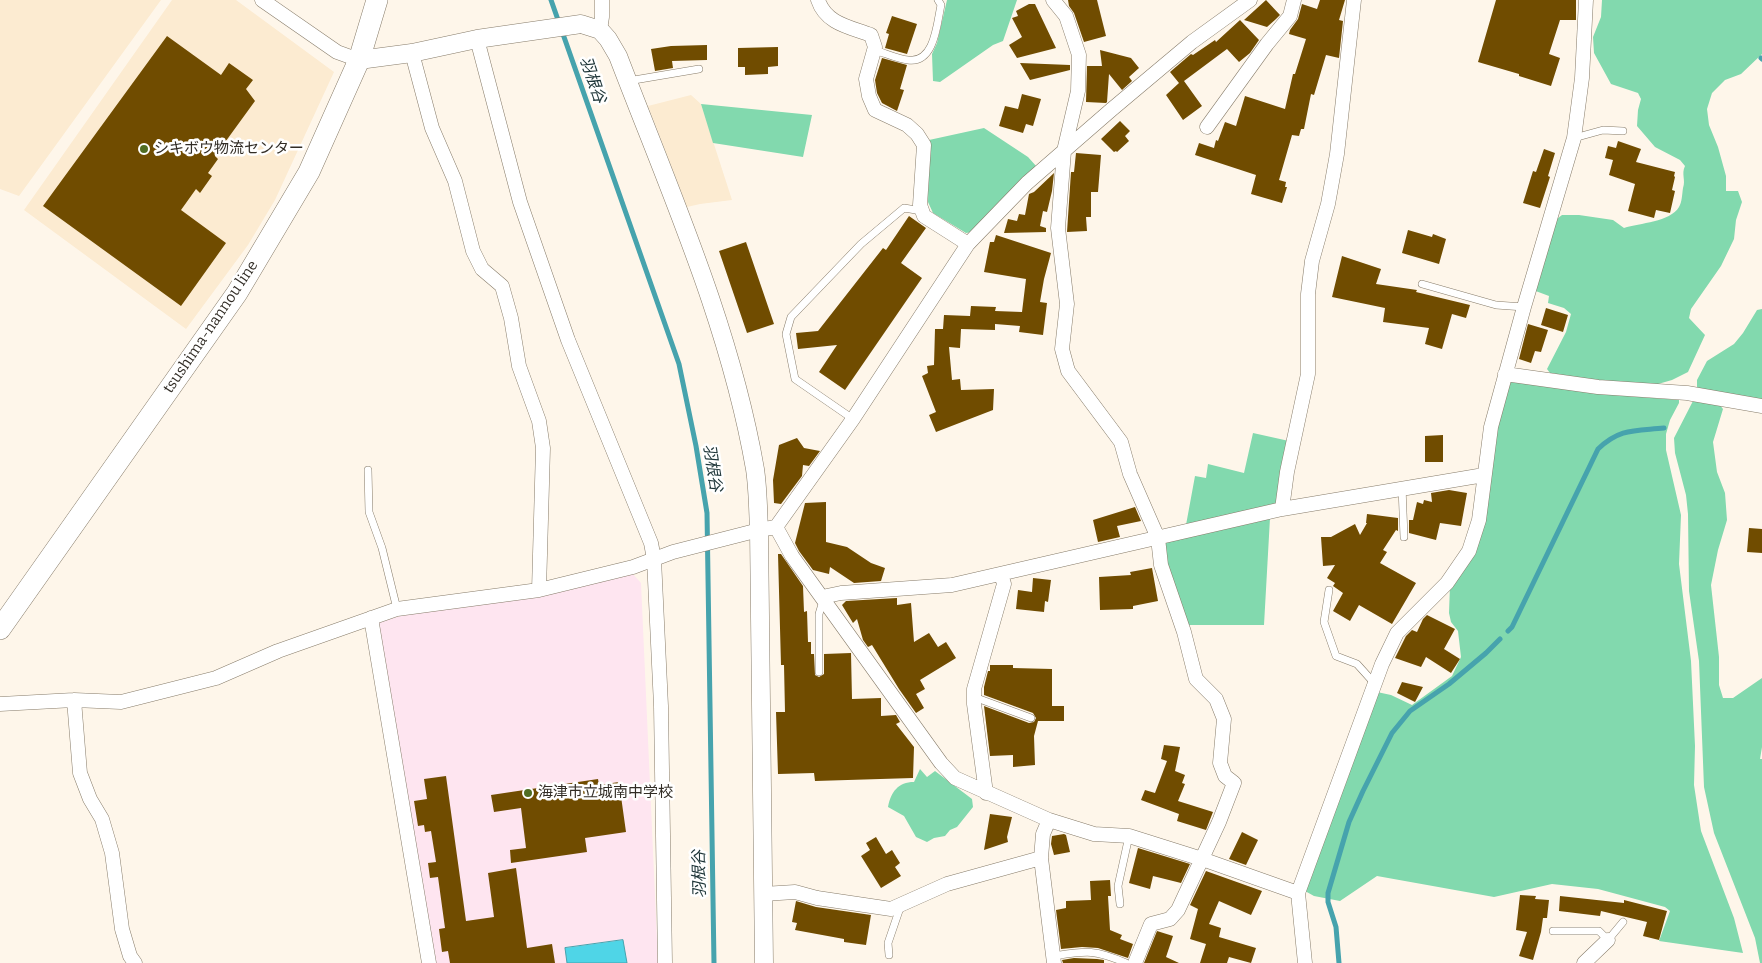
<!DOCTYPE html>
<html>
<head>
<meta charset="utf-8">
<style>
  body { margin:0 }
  canvas { display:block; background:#fef6ea }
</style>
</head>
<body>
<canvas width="1762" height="963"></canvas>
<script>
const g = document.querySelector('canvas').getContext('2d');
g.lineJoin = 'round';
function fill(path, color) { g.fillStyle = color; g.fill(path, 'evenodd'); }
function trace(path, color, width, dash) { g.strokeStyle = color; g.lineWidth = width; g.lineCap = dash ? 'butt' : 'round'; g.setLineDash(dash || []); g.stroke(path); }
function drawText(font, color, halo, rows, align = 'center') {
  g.font = font + ' Bitter,"Noto Sans JP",serif'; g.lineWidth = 5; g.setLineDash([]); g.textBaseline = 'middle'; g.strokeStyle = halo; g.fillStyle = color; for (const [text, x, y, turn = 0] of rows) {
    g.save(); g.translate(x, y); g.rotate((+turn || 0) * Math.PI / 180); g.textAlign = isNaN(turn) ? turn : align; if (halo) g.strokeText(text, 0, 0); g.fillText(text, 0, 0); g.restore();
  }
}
const built = new Path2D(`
  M0,0H161L19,196L0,189Z
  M172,0H236L334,72L275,200L248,245L186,329L24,210Z
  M691,95L701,104L732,200L700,204L687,207L648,106Z`);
const education = new Path2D(`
  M632,573L641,583L658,963H435L376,623L400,616L581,585Z`);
const green = new Path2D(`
  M947,0H1017L1003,41L993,45L940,82L933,81L932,54L937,43Z
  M1602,0H1762V54L1741,74L1725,80L1712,93L1707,109L1709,125L1718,147L1726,176V191H1738L1742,202L1736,220L1734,239L1721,266L1691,309L1689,318L1705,335L1688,372L1672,380L1651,386L1598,381L1550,373L1547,369L1566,332L1571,314L1564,308L1548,303L1549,296L1533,290L1553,222L1562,215H1579L1613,220L1624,228C1640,223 1670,222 1679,207C1682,202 1682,195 1683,188C1686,180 1681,174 1685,166L1680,160L1655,147L1637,126L1638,110L1641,99L1638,93L1611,84L1594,53L1593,37L1601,17Z
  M701,104L812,115L803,157L713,143Z
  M984,128L1028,157L1037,167L972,232L966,233L933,213L928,202L929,140Z
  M1762,309V400L1697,392V380L1707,361L1734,344L1743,333L1757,310Z
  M1509,378L1591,393L1679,400V403L1670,420L1666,434V450L1681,515L1679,564L1691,661L1695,746L1694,785L1701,831L1734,918L1743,953L1659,941L1670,911L1665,907L1598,889L1552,884L1494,897L1377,876L1340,901L1314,896L1305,891L1307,880L1347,780L1377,692L1391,695L1412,705L1452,676L1461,657L1458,631L1451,622L1449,613L1450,585L1472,553L1495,428Z
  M1693,401L1719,404L1723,409L1713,442L1717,472L1725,493L1727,520L1718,550L1711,585L1719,657V685L1723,698H1733L1762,678V747L1760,759H1762V963H1760L1755,938L1714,833L1704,787L1699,661L1689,591L1688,514L1686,495L1675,453L1674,438Z
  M1253,433L1289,441L1278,505L1186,525L1195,476L1206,478L1208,464L1244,473Z
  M1270,518L1264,625H1187L1164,566V542Z
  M920,769L927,777L935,771L972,799L973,807L957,827L950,830L945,836L934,838L927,842L916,837L904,816L888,807C891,792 898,782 914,782Z`);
const water = new Path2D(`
  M623,940L627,963H567L565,948Z`);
const stream = new Path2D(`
  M551,0L679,364L696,446L707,513L714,963
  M1761,58L1762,59
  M1508,631L1512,627L1598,449C1620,428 1635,431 1664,428
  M1339,963L1336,927L1328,902V893L1349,822L1363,791L1392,733L1410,711L1449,684L1486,653L1500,639`);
const building = new Path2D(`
  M1068,0H1097L1106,36L1084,42L1074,13L1069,6Z
  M1266,0L1280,15L1276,19L1267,27L1244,20Z
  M1320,0H1345L1339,20L1343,21L1339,58L1326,55L1314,95L1311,94L1304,129H1301L1299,136L1292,135L1279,180L1286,182L1285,187H1287L1282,203L1251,194L1256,175L1195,155L1199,143L1214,148L1216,140L1218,141L1225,122L1236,126L1245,96L1285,109L1293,74H1295L1306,39L1289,34L1290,30L1298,19L1302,4L1317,9Z
  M1496,0H1576V20H1560L1549,54L1560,58L1551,86L1519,76V74L1478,62Z
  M1029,4H1035L1056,48L1017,58L1009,45L1022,37L1012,18L1018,16L1016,11Z
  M892,16L917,24L907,54L885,48L889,34L886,33Z
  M1240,20L1259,40L1250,53L1239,62L1227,49L1184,81L1202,106L1183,120L1166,95L1179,83L1170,72L1191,54L1193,55L1215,40L1216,42Z
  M167,36L221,75L229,63L253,80L246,89L255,101L215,156L218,159L208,173L212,176L200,193L196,189L181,210L226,243L181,306L43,206Z
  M707,45V60L672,61L673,68L655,71L651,49L671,46Z
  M778,47V66L768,67V74L745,75V67H738V48Z
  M1100,50L1131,58L1139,68L1129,77L1132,81L1122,90L1109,74L1107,102L1106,103L1086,102L1087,66H1102Z
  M882,58L907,65L900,89L904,90L897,111L882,103L877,93L875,80Z
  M1020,63L1070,65V70L1030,80Z
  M1022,94L1041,99L1033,126L1026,124L1023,133L999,126L1005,106L1018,109Z
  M1120,121L1130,131L1125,136L1129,141L1117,152L1116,151L1114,152L1101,139Z
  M1618,141L1641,149L1636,162L1675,172L1674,176L1675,177L1672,190L1675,191L1670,213L1656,210L1654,218L1628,211L1635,184L1609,175L1613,160L1605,158L1608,146L1616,148Z
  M1544,149L1555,153L1548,176L1550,177L1540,208L1523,203L1533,171L1536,172Z
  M1076,153L1101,155L1098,192H1091V217H1086L1087,231L1067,232L1071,172H1074Z
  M1054,173L1052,191L1047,212L1043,211L1040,226L1046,228V232L1004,233L1008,219L1017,221L1019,214L1025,215L1029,194L1034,192Z
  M909,216L926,228L901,263L922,278L845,390L819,372L837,345L798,349L796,333L818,331L883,248L886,250Z
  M1408,230L1432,237L1433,234L1446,239L1439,264L1402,253Z
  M996,235L1051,253L1044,279L1040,302L1047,303L1043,335L1019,332L1020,326L995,324V330L961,329L960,348L949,347L952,380L960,379L961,390L994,389L993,410L936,432L929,415L936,412L922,376L928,373L927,366L934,365L935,329H943L944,315L970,316L971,306L996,307L995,311L1022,312L1026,279L984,272L990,242H994Z
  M746,242L774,324L747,333L719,251Z
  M1342,256L1381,269L1376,284L1417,290L1416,292L1470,305L1466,318L1452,314L1442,349L1425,344L1429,328L1383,322L1385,308L1332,297Z
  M1546,308L1568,315L1563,332L1541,325Z
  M1528,324L1548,330L1541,352L1535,351L1531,363L1519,359Z
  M1443,435V462H1425V436Z
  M797,438L804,448L820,451L809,466L803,465L802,476L781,504L774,503L773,480L779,445Z
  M1449,490L1467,493L1461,526L1440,523L1436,540L1409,533V520H1413L1417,502L1423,504L1424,500L1432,502L1431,493Z
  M826,502V542L847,547L871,563L885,568L881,581L854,583L830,567L829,574L813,570L799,551L795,543L805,503Z
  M1135,507L1141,521L1117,526L1120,537L1098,542L1093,520Z
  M1367,514L1398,518V531L1396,530L1383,550L1387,552L1380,563L1416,583L1392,624L1359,605L1350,621L1333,611L1343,593L1333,586L1335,583L1327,578L1335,565L1323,566L1321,537H1331L1355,524L1360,535L1367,523H1366Z
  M1749,528L1762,529V553L1747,552Z
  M778,554H781L803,586L804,612L807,611L808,642H811V654H814L815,675L819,677L824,674V654L851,653L852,699L881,698V716L896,715L900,722L896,724L914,747L913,778L815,781L814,773L778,774L776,712H785L784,665H781Z
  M1152,568L1158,601L1133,606V609L1100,610L1099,577L1131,575L1130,572Z
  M1033,578L1051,580L1048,602L1045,601L1044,612L1016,609L1018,590L1032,592Z
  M897,598V605L911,603L914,642L929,633L938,647L946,642L956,658L920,680L925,689L916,694L924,708L916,713L899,689L872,645L868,647L863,640L857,619L853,623L842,605L846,601Z
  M1427,615L1455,629L1444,649L1460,659L1451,673L1426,657L1421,667L1395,658L1406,636L1412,630L1417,632L1423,619Z
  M990,665H1013V668L1052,669V706H1064V721H1038L1034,736L1035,765L1013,767V755L990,756L984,706L1029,723L1034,722L1036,718L1033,713L984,695V687L988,671H990Z
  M1402,682L1423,687L1415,702L1397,693Z
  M1164,745L1180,747L1175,771L1185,775L1182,783L1185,784L1178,801L1213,812L1206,830L1177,821L1179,814L1141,800L1145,790L1155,793L1167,761L1161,759Z
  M446,776L466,921L494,917L488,873L516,868L527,948L552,944L555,963H450L448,951L442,952L439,929L445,928L438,877L430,878L428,863L436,862L431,831L425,832L424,825L418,826L414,801L427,799L424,779Z
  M598,779L599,785L619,782L626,832L585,838L587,852L511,863L510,850L526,848L521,808L494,812L491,795Z
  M990,814L1012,817L1007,837L1008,842L984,850Z
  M1242,832L1258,840L1246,865L1229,859Z
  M1064,834L1066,835L1070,852L1054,855L1051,844L1052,836Z
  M876,837L886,854L892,850L900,863L895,867L901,876L881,888L861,856L870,850L866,843Z
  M1138,848L1190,864L1181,883L1153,876L1150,889L1129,883Z
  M1206,871L1262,891L1251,915L1219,901L1209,924L1221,928L1219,937L1256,948L1251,963L1229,957L1227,963H1200L1206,944L1190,939L1198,909L1190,905Z
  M1110,880L1111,896H1108L1110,930L1122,935L1120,939L1133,944L1128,958L1098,948L1082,947L1061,949L1056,910L1066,908V901L1091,900L1090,881Z
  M1520,895L1536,896L1535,899L1549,900L1547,918H1543L1541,932L1533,960L1519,956L1527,932L1516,930Z
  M1560,896L1624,903V900L1667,911L1659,940L1643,936L1647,922L1601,911L1600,916L1559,911Z
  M796,901L816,907L871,915L866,945L844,942V939L795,930L797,923L792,922Z
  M1157,931L1173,936L1166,957L1179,963H1144Z
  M1074,958L1097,959L1104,960V963H1063L1062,960Z`);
const service = new Path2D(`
  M874,50C885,53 897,59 908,60C935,64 937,23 941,5L938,0
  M628,81L699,69
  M1574,138L1603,130L1623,131
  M1422,284L1496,305L1524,307
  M853,419L795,379L786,334L791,317L861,244L904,208L922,211
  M368,470L369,512L382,548L397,609
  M1402,487L1404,537
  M1329,590L1324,622L1336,656L1357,664L1375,684
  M819,672V614L823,601
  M974,697L1031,718
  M1120,904L1118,886L1129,836
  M1553,931H1599L1608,940L1623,922
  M889,955L888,943L901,905
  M1053,956C1086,951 1094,949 1126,963`);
const minor = new Path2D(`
  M262,0L337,52L359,60
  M818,0C826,24 850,27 871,35L875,47L866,79L869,96L875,110L907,125L917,134L924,145L920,205L924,216L968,244
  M1053,0L1066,16L1079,55L1078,91L1064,151L1058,228L1067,304L1062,349L1068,371L1121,442L1130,474L1158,538L1161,565L1184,632L1196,679L1216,699L1224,719L1220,763L1225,776L1234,783L1219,822L1178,910L1170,919L1151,924L1135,963
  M600,30L602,17V0
  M477,39L520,202L568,340L651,543L654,559L661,706L665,963
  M412,53L432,128L455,181L473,251L482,269L502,286L511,318L519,366L539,421L543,448L539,590
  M1207,127L1267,44L1290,16L1294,0
  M1505,374L1598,387L1687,393L1762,406
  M1282,509L1287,472L1308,374V294L1312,261L1328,204L1337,154L1354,0
  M776,527L792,556L941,763L955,778L1049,820L1094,834L1129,836L1202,859L1298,893
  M822,597L841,593L952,585L1282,509L1484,475
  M371,618L429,963
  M74,700L80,773L90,799L102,819L112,853L122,929L130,956L135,963
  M0,704L74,700L121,702L216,678L278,651L397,609L539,590L633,567L673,552L759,530L776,527L853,419L968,244L1027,183L1111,110L1192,42L1250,0
  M986,793L974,704V689L1004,584L1001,574
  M1049,820L1043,834L1041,858L1054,963
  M763,894L795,892L817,898L891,909L947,884L1041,858
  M1305,963L1298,893L1382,664L1397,633L1447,583L1469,551L1479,520L1491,427L1524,307L1574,138L1582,78L1586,0
  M1584,963L1608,940`);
const tertiary = new Path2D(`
  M359,60L412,53L477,39L581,24L600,30L608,39L618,56C670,192 730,325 755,469C758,489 758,510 759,530L764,963`);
const primary = new Path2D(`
  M0,629L237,293L309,172L359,60L377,0`);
const markers = [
  [144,149,5,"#506d22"],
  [528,793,5,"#506d22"]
];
const poiNames = [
  ["シキボウ物流センター",154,149],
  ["海津市立城南中学校",538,793]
];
const streetNames = [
  ["tsushima-nannou line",211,327,-56]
];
const waterNames = [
  ["羽根谷",592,80,71],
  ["羽根谷",712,468,81],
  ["羽根谷",700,874,-91]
];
fill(built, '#fcebd1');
fill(education, '#fee5f0');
fill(green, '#82d9ae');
fill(water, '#4fd5e7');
trace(water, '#46a3ad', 1);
trace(stream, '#46a3ad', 5);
fill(building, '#704c00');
trace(service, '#877c6a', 8);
trace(minor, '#877c6a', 15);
trace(tertiary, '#877c6a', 19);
trace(primary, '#877c6a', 22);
trace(service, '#fff', 7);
trace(minor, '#fff', 14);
trace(tertiary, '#fff', 18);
trace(primary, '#fff', 21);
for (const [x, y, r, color] of markers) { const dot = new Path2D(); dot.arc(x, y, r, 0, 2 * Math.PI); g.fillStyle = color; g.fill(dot); trace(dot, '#fff', 2); }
drawText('15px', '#322d26', '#fff', poiNames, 'left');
drawText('15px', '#322d26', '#fff', streetNames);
drawText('italic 16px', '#1e3538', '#fff', waterNames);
</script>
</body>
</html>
